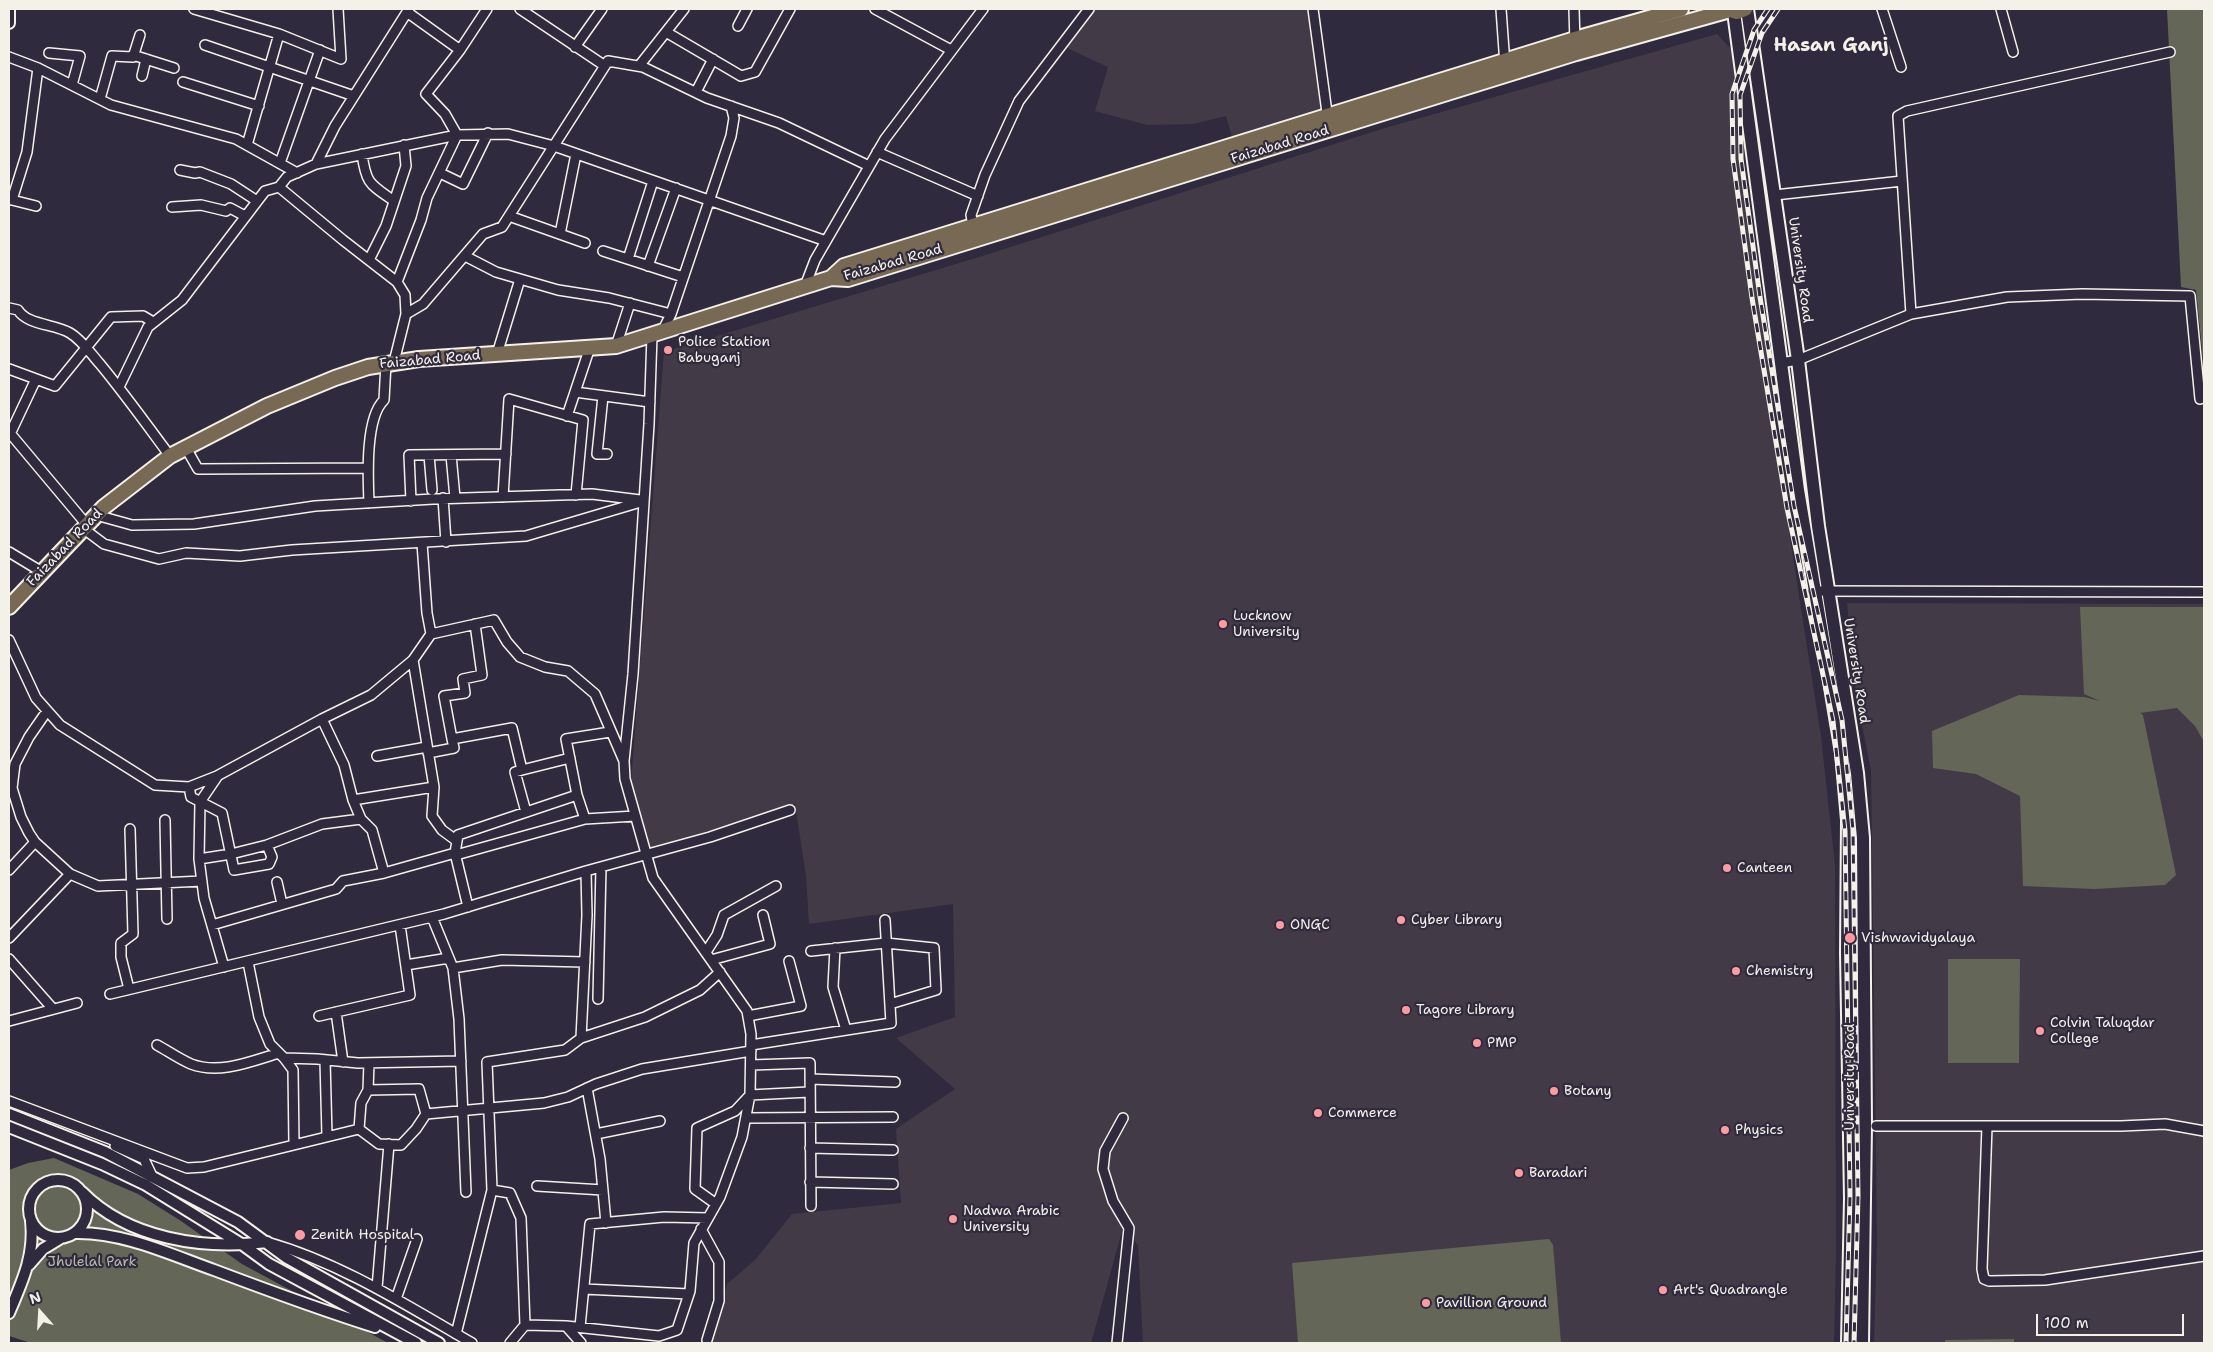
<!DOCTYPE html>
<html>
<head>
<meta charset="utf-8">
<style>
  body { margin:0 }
  #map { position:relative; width:2213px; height:1352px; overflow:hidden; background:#2f2a3d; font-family:"Shantell Sans",sans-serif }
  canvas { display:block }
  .frame { position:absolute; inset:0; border:10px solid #f4f1e8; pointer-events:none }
  .north { position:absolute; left:15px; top:1287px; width:50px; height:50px; -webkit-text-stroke:4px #2f2a3d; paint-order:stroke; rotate:341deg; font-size:14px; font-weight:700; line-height:20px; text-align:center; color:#f4f1e8 }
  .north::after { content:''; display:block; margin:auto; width:18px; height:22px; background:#f4f1e8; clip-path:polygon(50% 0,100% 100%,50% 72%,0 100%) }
  .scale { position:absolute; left:2036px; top:1314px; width:148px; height:22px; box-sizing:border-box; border:2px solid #f4f1e8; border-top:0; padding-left:6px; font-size:15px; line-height:18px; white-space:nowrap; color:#f4f1e8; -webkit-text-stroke:4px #2f2a3d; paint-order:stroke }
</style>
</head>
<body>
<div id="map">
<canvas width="2213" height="1352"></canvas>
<div class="frame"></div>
<div class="north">N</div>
<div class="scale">100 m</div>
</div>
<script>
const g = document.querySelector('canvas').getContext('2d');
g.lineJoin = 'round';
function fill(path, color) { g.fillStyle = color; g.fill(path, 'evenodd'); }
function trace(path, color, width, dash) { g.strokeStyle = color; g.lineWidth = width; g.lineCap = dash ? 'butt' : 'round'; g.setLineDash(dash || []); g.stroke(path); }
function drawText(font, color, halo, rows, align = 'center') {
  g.font = font + ' "Shantell Sans",sans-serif'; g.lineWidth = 4.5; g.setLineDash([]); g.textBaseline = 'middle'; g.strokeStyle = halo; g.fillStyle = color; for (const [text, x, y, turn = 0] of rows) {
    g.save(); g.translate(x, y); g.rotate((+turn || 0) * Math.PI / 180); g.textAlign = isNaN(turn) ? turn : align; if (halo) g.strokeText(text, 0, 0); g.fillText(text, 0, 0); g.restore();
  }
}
const built = new Path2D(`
  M1095,9H1310L1323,111L1232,137L1226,116L1193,124L1147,125L1095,111L1108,67L1067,48Z
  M1717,34L1731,49L1785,506L1821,736L1835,866L1836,1252L1834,1343H1143L1138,1246L1124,1224L1091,1343H711L727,1284L755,1260L792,1214L901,1203L896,1129L955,1089L896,1038L955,1017L953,904L809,924L806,876L795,804L651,849L631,783L664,352L979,257L1385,128Z
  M1847,603L2204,604V1343H1874L1877,1240L1871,771L1856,694Z`);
const green = new Path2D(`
  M2167,9H2204V369L2196,290L2181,287Z
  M2080,607H2204V742L2195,726L2177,708L2140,713L2143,715L2176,875L2165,885L2094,889L2023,886L2020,796L1976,774L1933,768L1932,731L2019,695L2084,697L2100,701L2084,694Z
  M1948,959H2020L2019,1063H1948Z
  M54,1158L138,1194L181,1221L242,1264L388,1343H31L9,1336V1170L28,1163Z
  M1549,1239L1553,1245L1561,1343H1298L1292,1263Z
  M2014,1339V1343H1945V1340Z`);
const minor = new Path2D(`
  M194,9L279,34L341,59L338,9
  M520,9L605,66
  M875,9L951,50
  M1313,9L1328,120
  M1501,9L1505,65
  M1574,9L1575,43
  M1882,9L1901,67
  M2001,9L2013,52
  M407,12L460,50
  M738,26L747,9
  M666,32L741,76L755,72L790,9
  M205,45L354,96
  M575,47L602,9
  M49,53L80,56L72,85
  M133,55L174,68
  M9,57L38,68L111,105L236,139L297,173
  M639,66L684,9
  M142,76L146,59
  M183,82L259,106
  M696,92L713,59
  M100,99L112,56L133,57L140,35
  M247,145L279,34
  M877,152L978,196
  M362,154C366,184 370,184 394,201
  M280,163L320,50
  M316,164L335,126L409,9
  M180,170L195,173L200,172L231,184L257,201
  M440,173L463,184L488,133
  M279,187L343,240L397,282L405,295L406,314L394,362
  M1775,195L1902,181
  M9,199L12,200L27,152L38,68
  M12,200L36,206
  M172,207L201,205L226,211L230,208L245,216
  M509,216L585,243
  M974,231L971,215L985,175L1019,101L1089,9
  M560,234L576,154
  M603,251L683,277
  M465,256L496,272L520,279L558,290L609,298L671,314
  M628,259L653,181
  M369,260L386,226L406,166L404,145
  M648,266L676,188
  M397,282L421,220L427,198L457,135L445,114L426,94L460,50L487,9
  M805,286L815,260L885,139L983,9
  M9,308L18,310C27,325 55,324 70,333C82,340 91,354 100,364C124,393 147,425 170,456
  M406,314L423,304L483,234L502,227L608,61L643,67L707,98L779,123L869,166
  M1911,314L1898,116L1907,111L2170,52
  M662,332L671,314L731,136L734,118L731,106
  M616,346L630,303
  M497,354L520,279
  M1781,363L1798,360L1911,314L2007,297L2082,294L2190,296L2200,399L2204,398
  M9,369L55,386L111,317L143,316L153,322
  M119,387L148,327L182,300L265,191L279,187L287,177L316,164L457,135L508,134L554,146L826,241
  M575,392L650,402
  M603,396L597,454H607
  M567,416L589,350
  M9,432L87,525
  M10,434L36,379
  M186,448L198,469L368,468
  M429,455L432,490
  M451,455L455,498
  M503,497L509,399L583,420L576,495
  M443,498L446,542
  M411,501L409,455L506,454
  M369,503C368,477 365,418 384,400L386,363
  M96,515L132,525L194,524L315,506L433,499L592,494L640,500
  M84,529L104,544L159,559L186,553L240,556L292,550L526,536L644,501
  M9,552L42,572
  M1813,591L2204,592
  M431,634L494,620L507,642L520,657L545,667L568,671L595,694L624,761
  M9,640L36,698L60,725L155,785L189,787L217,776L322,719L371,695L413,660L431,634L427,613L422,543
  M413,660L434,787L432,816L442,830L457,841
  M47,711L29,737L15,764L12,788L21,817L29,833L35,842L70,874L98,886L202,881
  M322,719L344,765L353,800L361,819L372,830L384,873
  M452,739L444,696L465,693L463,679L482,675L475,624
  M428,753L454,748L452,739L512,728L522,770L570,758
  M377,756L427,747
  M522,770L515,772L526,812
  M217,777L200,802L199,859L204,898L224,967
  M189,787L191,797L222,813L234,870L269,864L272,857L267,845
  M353,800L434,787
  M585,819L577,795L566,739L610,732
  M165,820L167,919
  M456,855L585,819L635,816
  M199,859L231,854L267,845L322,824L361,819
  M9,870L35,842
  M277,882L282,904
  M468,907L455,853L458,835L577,795
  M432,917L453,968L459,1019L466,1192
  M212,925L336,889L343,881L384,873L455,853
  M9,938L70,874
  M835,948L833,987L846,1030
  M811,951L886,943L934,948L936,990L890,1004
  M706,952L717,935L724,915L776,886
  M9,959L53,1009
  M711,960L770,944L763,915
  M248,962L259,1017L270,1044L284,1058L317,1059L358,1063L461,1061
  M406,965L449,958
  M453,968L502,960L585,962
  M129,989L121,957V943L133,934L130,829
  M110,994L444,914L586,871L710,837L790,810
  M598,999L601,867
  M336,1012L343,1062
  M319,1016L410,995L400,925
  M748,1016L801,1006L789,961
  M9,1021L77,1003
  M581,1038L587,915L586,871
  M157,1045C168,1051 179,1059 191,1064C220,1075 252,1061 279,1053
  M751,1045L891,1023L885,920
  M284,1058L293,1070L294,1144
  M325,1060L327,1136
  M751,1065L810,1063L811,1206
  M810,1079L895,1082
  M587,1088L600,1159L606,1223
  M368,1090L419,1089L426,1114
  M9,1101L187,1168L204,1167L359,1129L379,1144L401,1145L416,1129L426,1114L544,1103L568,1097L596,1084L642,1069L751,1051
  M746,1118L893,1117
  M1876,1126H2121L2165,1124L2204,1131
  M1987,1126L1982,1269L1984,1279L1989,1281L2045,1280L2204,1256
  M359,1129L361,1103L368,1090L369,1063
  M596,1134L660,1121
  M115,1146L144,1159L152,1176
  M810,1148L893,1150
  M810,1182L893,1184
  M537,1186L603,1190
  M716,1204L695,1189L697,1128L735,1111L750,1095L809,1092
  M701,1229L719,1262V1301L707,1340
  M267,1242C341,1263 406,1305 472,1343
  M377,1288L389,1144
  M584,1289L689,1294
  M396,1299L417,1239
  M525,1325L521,1218L510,1193L492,1190L487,1062L565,1050L581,1038L645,1017L700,990L720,972
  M566,1326L581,1343
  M580,1327L590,1224L664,1217L708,1218
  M456,1334L492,1190
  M510,1343L525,1325L566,1326L659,1336L677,1330L690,1291L694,1243L720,1197L742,1137L750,1095L751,1034L747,1011L653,878L625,779L624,761L633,674L649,424L652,335
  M1117,1343L1129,1228L1113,1201L1103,1169L1105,1151L1123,1118`);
const tertiary = new Path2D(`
  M9,23V9
  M9,1114L105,1152L238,1222L287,1258L439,1343
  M9,1127L102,1164L146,1185L243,1245L269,1264L416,1343
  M29 1209a29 29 0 1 1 58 0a29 29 0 1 1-58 0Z
  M82,1192C128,1239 203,1250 267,1242
  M75,1233C123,1232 169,1254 214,1270C267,1290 321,1310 375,1327
  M29,1265L43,1249L61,1238
  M9,1313C22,1282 35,1255 31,1221`);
const secondary = new Path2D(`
  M1747,9L1798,360L1818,526L1857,773L1863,838L1865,1126L1862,1343
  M1734,12L1798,490L1842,753L1848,820L1847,953L1851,1199L1848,1343`);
const primary = new Path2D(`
  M1728,9L1737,12L1745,9
  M831,278L844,266L1575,39L1681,9
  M9,607L104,507L170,456L267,406L335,378L368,367L419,359L616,346L831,278L848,279L1576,53L1730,10`);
const rail = new Path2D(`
  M1768,9L1754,30L1732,94L1733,159L1752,298L1787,508L1833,721L1845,831L1850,1196L1846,1343
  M1778,9L1762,33L1740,95L1741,159L1760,297L1794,506L1842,720L1853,830L1858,1196L1854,1343`);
const markers = [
  [668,350,5,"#ff9aa2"],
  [1223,624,5,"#ff9aa2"],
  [1727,868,5,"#ff9aa2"],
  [1401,920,5,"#ff9aa2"],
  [1280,925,5,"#ff9aa2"],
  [1850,938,6,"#ff9aa2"],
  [1736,971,5,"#ff9aa2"],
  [1406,1010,5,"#ff9aa2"],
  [2040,1031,5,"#ff9aa2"],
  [1477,1043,5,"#ff9aa2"],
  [1554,1091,5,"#ff9aa2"],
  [1318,1113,5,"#ff9aa2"],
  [1725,1130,5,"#ff9aa2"],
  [1519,1173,5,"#ff9aa2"],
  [953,1219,5,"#ff9aa2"],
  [300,1235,6,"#ff9aa2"],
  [1663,1290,5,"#ff9aa2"],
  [1426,1303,5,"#ff9aa2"]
];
const streetNames = [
  ["Faizabad Road",1280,145,-17],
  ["Faizabad Road",893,263,-16],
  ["University Road",1800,270,82],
  ["Faizabad Road",430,360,-5],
  ["Faizabad Road",65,548,-46],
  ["University Road",1856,671,81],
  ["University Road",1850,1077,-90]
];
const poiNames = [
  ["Police Station",678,342],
  ["Babuganj",678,358],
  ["Lucknow",1233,616],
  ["University",1233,632],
  ["Canteen",1737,868],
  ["Cyber Library",1411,920],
  ["ONGC",1290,925],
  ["Vishwavidyalaya",1861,938],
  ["Chemistry",1746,971],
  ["Tagore Library",1416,1010],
  ["Colvin Taluqdar",2050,1023],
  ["College",2050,1039],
  ["PMP",1487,1043],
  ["Botany",1564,1091],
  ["Commerce",1328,1113],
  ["Physics",1735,1130],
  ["Baradari",1529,1173],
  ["Nadwa Arabic",963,1211],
  ["University",963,1227],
  ["Zenith Hospital",311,1235],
  ["Art's Quadrangle",1673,1290],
  ["Pavillion Ground",1436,1303]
];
const parkNames = [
  ["Jhulelal Park",92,1262]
];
const districtNames = [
  ["Hasan Ganj",1831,46]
];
fill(built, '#433a47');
fill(green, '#646658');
trace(minor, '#f4f1e8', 12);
trace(tertiary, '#f4f1e8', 14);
trace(secondary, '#f4f1e8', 16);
trace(primary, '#f4f1e8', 18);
trace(minor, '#2f2a3d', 9);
trace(tertiary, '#2f2a3d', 10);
trace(secondary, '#2f2a3d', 12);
trace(primary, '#776954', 14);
trace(rail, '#f4f1e8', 5);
trace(rail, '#2f2a3d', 3, [9]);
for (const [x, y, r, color] of markers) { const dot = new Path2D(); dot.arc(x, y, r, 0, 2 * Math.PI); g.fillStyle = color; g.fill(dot); trace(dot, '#2f2a3d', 2); }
drawText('14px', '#f4f1e8', '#2f2a3d', streetNames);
drawText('14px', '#f4f1e8', '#2f2a3d', poiNames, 'left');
drawText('14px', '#bab9ae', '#2f2a3d', parkNames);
drawText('bold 19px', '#f4f1e8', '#2f2a3d', districtNames);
</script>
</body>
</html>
